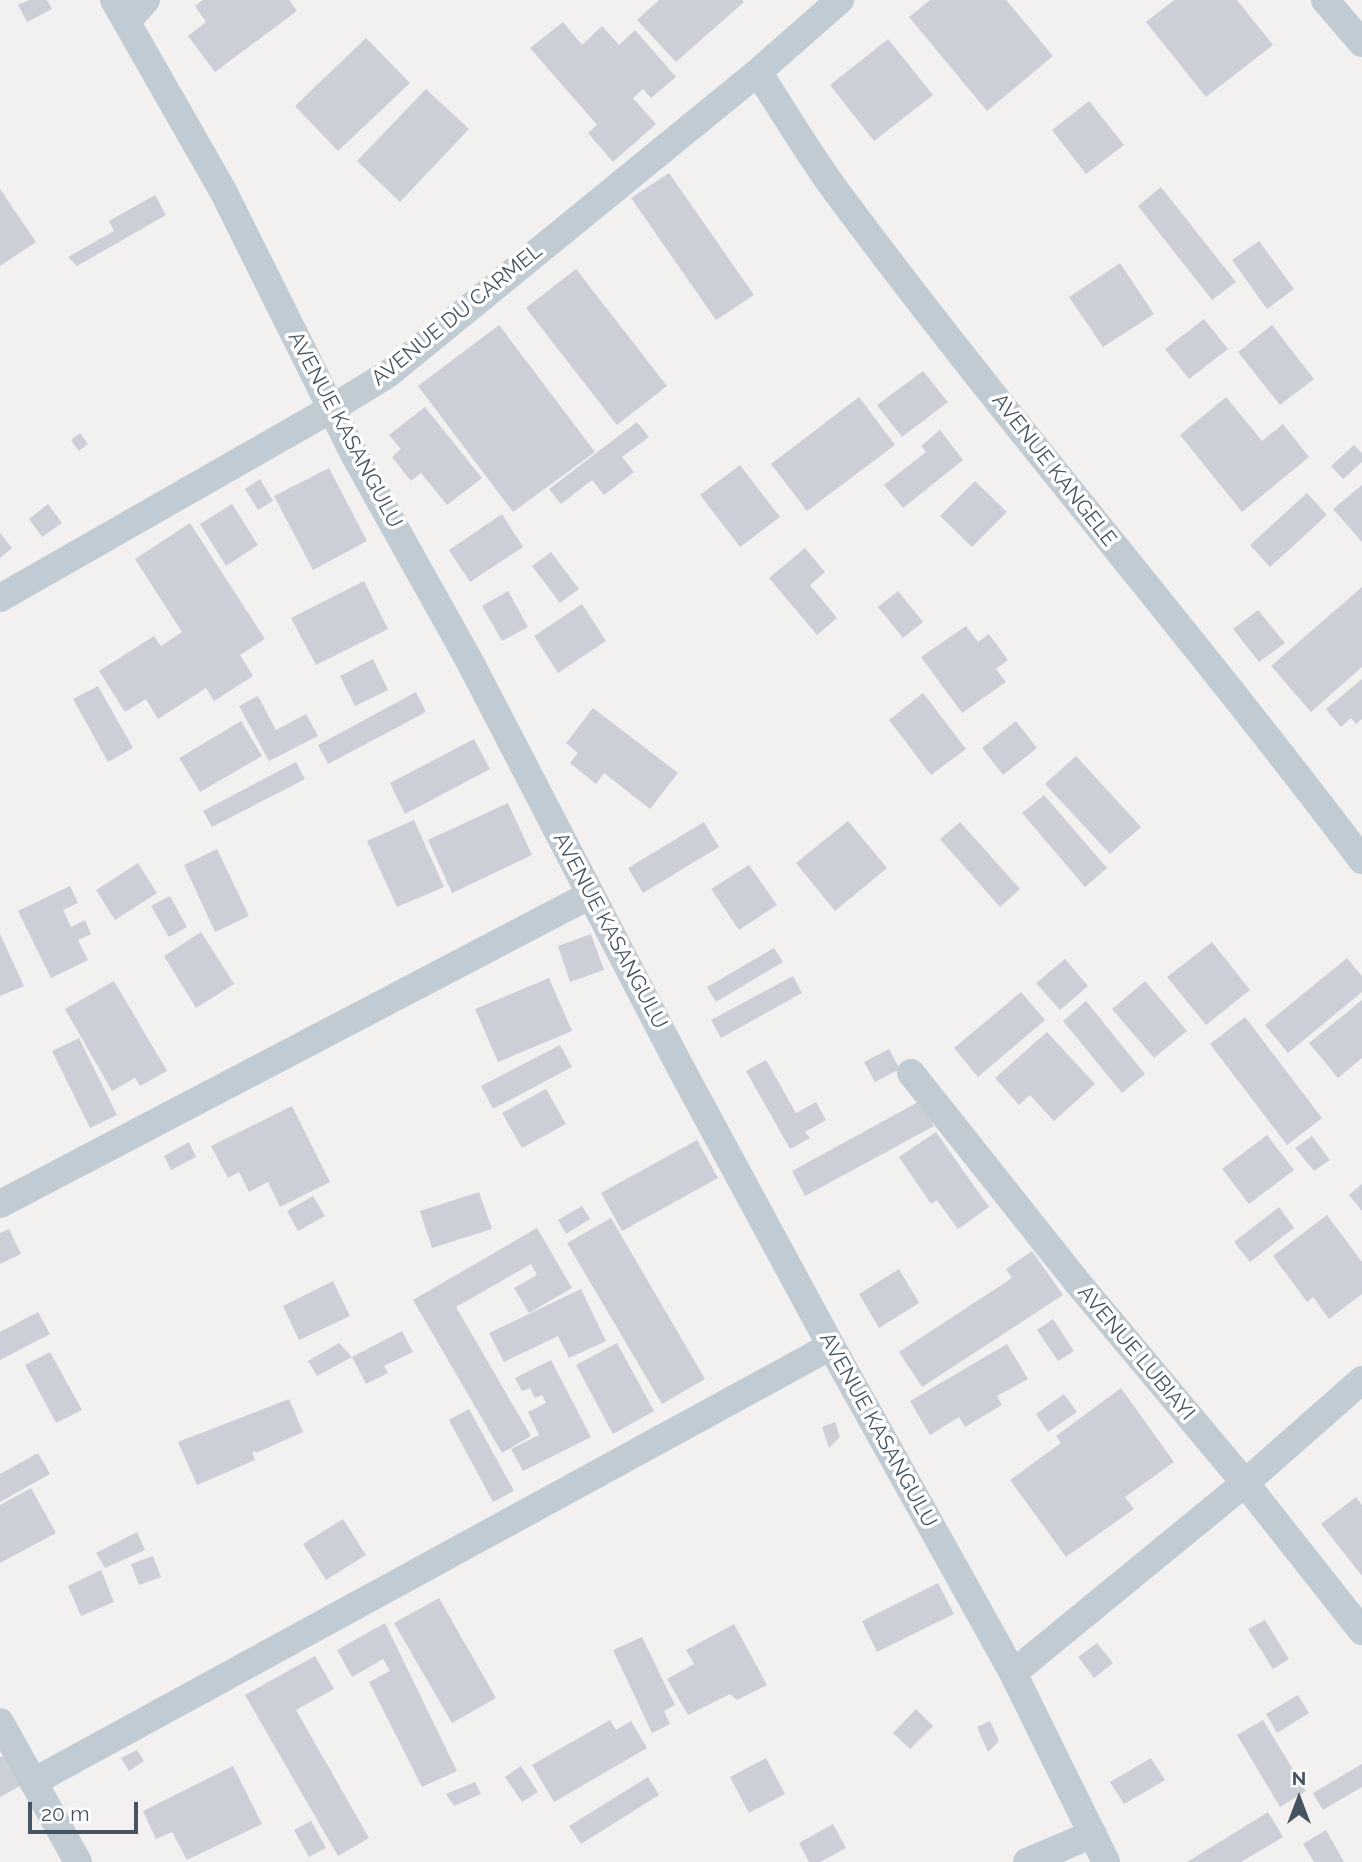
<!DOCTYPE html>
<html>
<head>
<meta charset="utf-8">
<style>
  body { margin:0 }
  #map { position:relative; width:1362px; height:1862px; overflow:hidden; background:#f3f1f0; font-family:Raleway,sans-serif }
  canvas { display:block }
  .north { position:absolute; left:1264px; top:1764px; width:70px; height:70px; -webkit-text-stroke:5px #fff; paint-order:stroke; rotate:0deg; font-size:19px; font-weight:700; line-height:28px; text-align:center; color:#465360 }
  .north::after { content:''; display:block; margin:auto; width:24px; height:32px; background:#465360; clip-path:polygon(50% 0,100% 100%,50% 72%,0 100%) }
  .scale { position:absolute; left:28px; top:1802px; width:110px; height:32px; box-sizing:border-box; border:4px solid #465360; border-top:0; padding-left:9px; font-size:21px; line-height:24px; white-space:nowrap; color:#465360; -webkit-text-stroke:5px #fff; paint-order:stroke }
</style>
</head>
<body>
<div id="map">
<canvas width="1362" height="1862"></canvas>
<div class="north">N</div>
<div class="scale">20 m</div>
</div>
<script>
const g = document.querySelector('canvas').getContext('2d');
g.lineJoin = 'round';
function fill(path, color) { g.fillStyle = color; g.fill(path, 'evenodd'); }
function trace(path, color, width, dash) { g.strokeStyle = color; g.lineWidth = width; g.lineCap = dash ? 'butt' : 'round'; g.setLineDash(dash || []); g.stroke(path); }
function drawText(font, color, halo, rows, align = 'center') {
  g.font = font + ' Raleway,sans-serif'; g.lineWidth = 7; g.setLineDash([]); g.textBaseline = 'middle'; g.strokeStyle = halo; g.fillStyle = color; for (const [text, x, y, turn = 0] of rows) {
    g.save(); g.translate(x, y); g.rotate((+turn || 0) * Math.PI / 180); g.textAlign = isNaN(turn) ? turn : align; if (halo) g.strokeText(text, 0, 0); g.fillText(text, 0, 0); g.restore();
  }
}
const building = new Path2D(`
  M29,0H47L52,9L27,22L18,5Z
  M203,0H289L297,11L215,72L188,36L206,22L195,6Z
  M659,0H742L744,2L676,62L637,20Z
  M930,0H1006L1053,56L987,111L909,17Z
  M1174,0H1237L1273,45L1206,97L1146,22Z
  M563,22L582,45L602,26L619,45L635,30L676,77L651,98L643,89L633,98L656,124L613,162L588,133L597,125L530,48Z
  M366,38L410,83L338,151L295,106Z
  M888,39L933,95L874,141L830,85Z
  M426,89L469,129L400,202L357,161Z
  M1089,101L1124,145L1086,174L1052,130Z
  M669,173L754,295L716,320L631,198Z
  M1161,187L1236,282L1212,300L1138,206Z
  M0,189L36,242L0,266Z
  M155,195L166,215L77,266L68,257L114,231L109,221Z
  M1259,241L1294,289L1267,309L1232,260Z
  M1120,263L1154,314L1103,347L1069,297Z
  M576,269L667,386L617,425L526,308Z
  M1204,319L1228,349L1189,379L1165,349Z
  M499,325L595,452L513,512L418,386Z
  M1272,325L1314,379L1280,405L1238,352Z
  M923,371L948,402L902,437L877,405Z
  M859,397L895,445L807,511L771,464Z
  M1226,397L1262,441L1283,424L1309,457L1242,512L1180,435Z
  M425,407L482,478L447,505L421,473L411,481L392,457L401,449L389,435Z
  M637,422L649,437L622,457L634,472L604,495L592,480L561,504L549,489Z
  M940,430L963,460L903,508L884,485L926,452L921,446Z
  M80,433L88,444L79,451L71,440Z
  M1354,445L1362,453V462L1343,479L1331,466Z
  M740,465L780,517L740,547L700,495Z
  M329,468L367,541L313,570L274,496Z
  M260,479L273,501L258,510L245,489Z
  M975,481L1007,512L972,547L940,516Z
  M1362,485V542L1333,509Z
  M1307,493L1327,515L1270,567L1250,545Z
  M48,504L62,523L42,537L29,519Z
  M232,504L258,545L226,566L200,524Z
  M502,514L523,547L470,582L449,550Z
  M190,523L265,639L240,655L253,676L214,701L206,688L158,719L146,699L125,712L99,671L154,636L161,646L182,632L135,559Z
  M0,533L12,548L0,558Z
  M805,548L825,572L810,585L837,618L817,635L769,578Z
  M551,552L579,589L560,603L532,566Z
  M364,581L388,629L316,665L291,618Z
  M1362,587V667L1311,712L1271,666Z
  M508,591L528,627L502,641L482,606Z
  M898,591L923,622L903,638L878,607Z
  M582,604L606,641L558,673L534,636Z
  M1258,610L1285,643L1259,662L1233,629Z
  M966,626L978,642L989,634L1008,660L996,669L1006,682L962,713L921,657Z
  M373,659L388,690L355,706L340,676Z
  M1362,679V719L1356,724L1351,718L1341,727L1326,709Z
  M98,686L133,748L108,762L73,699Z
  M416,692L426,712L328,764L318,745Z
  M923,693L966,749L931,775L889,720Z
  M258,696L276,730L306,714L318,736L269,761L239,706Z
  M593,708L678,773L650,809L604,773L596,784L570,763L578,753L566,743Z
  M241,721L262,756L200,792L179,758Z
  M1016,721L1037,748L1003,775L982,748Z
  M474,739L490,769L405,814L390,783Z
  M1076,756L1141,827L1110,854L1045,784Z
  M296,762L305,779L212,827L203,811Z
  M1044,795L1107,868L1085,887L1022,813Z
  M508,803L532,855L452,893L428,840Z
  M414,820L444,887L397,907L367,841Z
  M848,821L887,868L835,911L796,863Z
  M704,822L719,847L643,893L628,868Z
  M960,822L1020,889L1000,907L940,839Z
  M217,849L249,916L215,932L184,865Z
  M138,863L157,893L115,920L96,890Z
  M749,865L777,905L739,930L711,889Z
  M70,886L78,903L63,910L71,927L85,920L91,934L78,940L88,960L51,978L18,911Z
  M170,896L187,927L169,937L151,906Z
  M201,932L234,984L196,1008L164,956Z
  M0,934L24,986L0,996Z
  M591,934L604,970L570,982L558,946Z
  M1212,942L1250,990L1206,1025L1167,977Z
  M774,948L783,962L716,1002L707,987Z
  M1347,958L1362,976V992L1288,1053L1265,1025Z
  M1065,959L1088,986L1060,1010L1036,983Z
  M793,976L802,993L721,1038L711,1020Z
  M549,978L572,1031L498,1062L475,1009Z
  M114,981L167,1071L140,1086L135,1078L112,1091L65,1009Z
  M1145,981L1187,1031L1154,1058L1112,1009Z
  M1021,992L1045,1020L978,1077L954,1048Z
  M1362,1000V1058L1338,1078L1309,1043Z
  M1086,1001L1145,1074L1122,1093L1063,1021Z
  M1245,1017L1322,1118L1287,1145L1210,1044Z
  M1047,1032L1095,1084L1054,1121L1030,1095L1019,1105L995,1078Z
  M79,1038L117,1115L90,1128L52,1051Z
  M560,1045L572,1067L493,1109L481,1086Z
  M889,1049L900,1069L875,1082L864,1062Z
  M766,1060L796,1113L816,1102L826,1120L805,1132L810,1138L790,1149L746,1071Z
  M546,1089L566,1124L522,1148L502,1113Z
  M920,1101L934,1126L805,1196L792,1171Z
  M292,1106L330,1182L280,1207L268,1182L249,1192L239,1172L228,1178L211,1146Z
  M936,1132L989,1207L958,1229L937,1200L931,1204L899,1157Z
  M1267,1135L1294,1170L1249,1204L1222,1169Z
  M1312,1136L1330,1160L1314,1171L1295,1148Z
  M697,1140L718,1178L622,1231L601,1193Z
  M189,1142L196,1157L171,1170L164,1156Z
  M1362,1184V1211L1349,1195Z
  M479,1192L492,1229L432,1248L420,1211Z
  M313,1196L325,1216L298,1231L287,1211Z
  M582,1206L590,1219L566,1234L558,1220Z
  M1279,1207L1294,1228L1250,1262L1234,1242Z
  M1327,1215L1362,1262V1294L1329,1319L1313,1297L1307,1302L1273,1256Z
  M611,1218L705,1379L662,1404L567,1243Z
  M537,1228L572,1288L529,1313L514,1288L537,1275L531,1264L456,1307L531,1436L502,1453L413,1300Z
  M9,1229L21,1254L0,1264V1233Z
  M1032,1251L1063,1295L922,1387L899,1352L1012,1278L1006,1269Z
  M899,1269L919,1303L879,1328L859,1294Z
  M333,1281L350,1316L299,1340L283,1306Z
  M581,1289L606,1341L569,1358L558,1336L504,1362L489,1333Z
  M38,1312L50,1334L0,1360V1332Z
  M1053,1319L1074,1351L1058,1361L1037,1330Z
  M402,1331L413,1352L384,1366L388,1373L366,1384L352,1357Z
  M339,1343L352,1357L317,1376L308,1361Z
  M617,1343L654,1411L613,1434L576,1365Z
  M1007,1344L1028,1379L997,1396L1002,1405L965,1427L959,1417L930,1435L910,1401Z
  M50,1352L82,1410L56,1423L25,1365Z
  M551,1360L591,1437L523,1471L511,1449L539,1435L528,1412L546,1403L542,1395L535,1398L530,1388L522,1391L515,1378Z
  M1121,1388L1174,1462L1125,1497L1134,1509L1066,1557L1010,1480L1061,1443L1056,1436Z
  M1064,1394L1077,1412L1048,1432L1036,1414Z
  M289,1399L303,1432L256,1453L255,1451L252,1453L255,1460L197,1485L178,1442Z
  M469,1409L514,1491L493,1502L449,1420Z
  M835,1422L840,1437L829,1448L822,1427Z
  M38,1453L50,1474L0,1502V1474Z
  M31,1488L56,1533L0,1563V1505Z
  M1356,1497L1362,1505V1576L1321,1524Z
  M343,1519L366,1555L326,1580L303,1544Z
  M137,1532L145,1550L105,1568L96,1553Z
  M153,1556L161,1577L139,1585L131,1564Z
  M101,1570L114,1602L81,1616L68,1586Z
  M938,1583L954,1614L877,1652L862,1621Z
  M439,1598L496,1698L452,1723L394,1623Z
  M1265,1620L1289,1659L1273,1669L1248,1629Z
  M385,1623L457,1771L422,1787L369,1682L390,1671L383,1659L352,1677L337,1650Z
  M734,1624L767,1685L737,1700L730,1694L688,1715L667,1679L694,1664L686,1650Z
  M642,1637L675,1705L664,1711L670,1724L652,1733L613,1650Z
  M1097,1643L1113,1663L1094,1678L1078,1657Z
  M315,1656L334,1689L296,1710L369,1838L338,1856L245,1695Z
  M1298,1695L1309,1713L1277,1733L1266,1714Z
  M916,1709L933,1726L910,1749L893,1733Z
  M610,1720L616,1730L631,1721L647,1748L554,1802L532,1765Z
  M1263,1720L1306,1791L1280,1807L1237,1735Z
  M990,1721L999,1741L988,1752L977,1727Z
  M137,1750L144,1761L129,1771L121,1758Z
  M3,1756L20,1786L0,1797V1757Z
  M766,1758L785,1794L749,1813L730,1777Z
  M1151,1758L1165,1780L1124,1804L1110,1782Z
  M1362,1764V1787L1323,1810L1313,1793Z
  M233,1766L262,1824L187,1860L172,1832L156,1839L143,1811Z
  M521,1766L538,1792L522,1802L505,1777Z
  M648,1777L659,1795L581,1844L569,1826Z
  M475,1782L481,1794L454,1806L446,1794Z
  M1268,1812L1283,1837L1241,1862H1187Z
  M311,1821L326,1848L309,1857L294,1830Z
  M833,1824L846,1848L820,1862H809L799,1843Z
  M1326,1830L1344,1862H1314L1303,1844Z`);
const street = new Path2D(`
  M114,0L223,191L355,456L470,662L678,1063L831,1346L1013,1673L1106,1862
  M1325,0L1362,43
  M127,21L146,0
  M758,72C784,112 808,153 836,191C1005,419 1191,633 1362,860
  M0,598L331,409L388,374L758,72L840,0
  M911,1073L1077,1282L1245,1483L1362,1631
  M0,1204L590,895
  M1013,1673L1245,1483L1362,1380
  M0,1722L78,1862
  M33,1782L831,1346
  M1027,1862L1093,1834`);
const streetNames = [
  ["AVENUE DU CARMEL",457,315,-39],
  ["AVENUE KASANGULU",345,430,62],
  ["AVENUE KANGELE",1054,470,52],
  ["AVENUE KASANGULU",610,931,62],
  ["AVENUE LUBIAYI",1136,1353,50],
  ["AVENUE KASANGULU",878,1430,61]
];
fill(building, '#cccfd7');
trace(street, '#c0cbd4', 28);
drawText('21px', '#465360', '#fff', streetNames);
</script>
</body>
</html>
